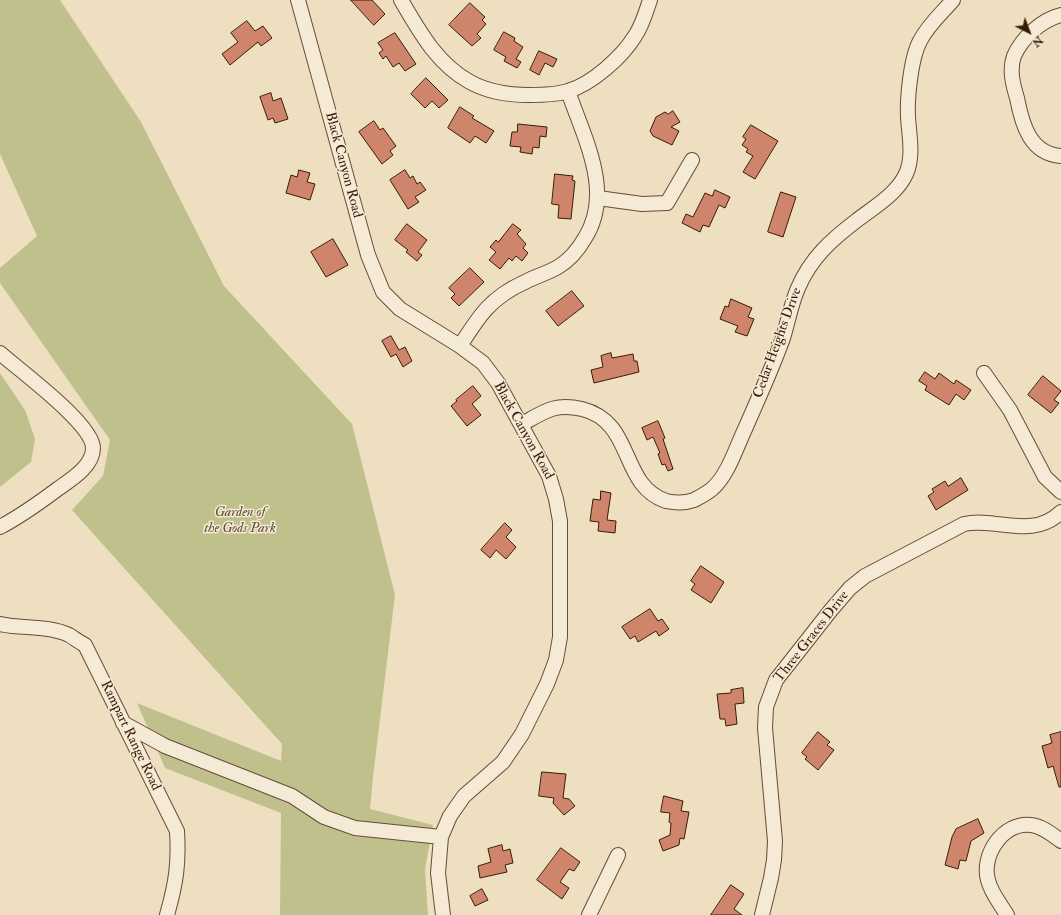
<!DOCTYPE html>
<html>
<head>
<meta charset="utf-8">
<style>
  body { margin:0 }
  #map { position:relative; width:1061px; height:915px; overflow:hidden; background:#eedfc0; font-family:"IM FELL Double Pica",serif }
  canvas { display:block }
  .north { position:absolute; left:1009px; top:12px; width:40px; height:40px; -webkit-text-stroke:3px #f4ead6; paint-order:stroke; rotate:138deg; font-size:11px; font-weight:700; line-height:16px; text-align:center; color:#391c07 }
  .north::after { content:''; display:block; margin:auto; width:14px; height:18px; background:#391c07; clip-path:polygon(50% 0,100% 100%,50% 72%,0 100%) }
</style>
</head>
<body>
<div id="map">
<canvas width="1061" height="915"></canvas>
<div class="north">N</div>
</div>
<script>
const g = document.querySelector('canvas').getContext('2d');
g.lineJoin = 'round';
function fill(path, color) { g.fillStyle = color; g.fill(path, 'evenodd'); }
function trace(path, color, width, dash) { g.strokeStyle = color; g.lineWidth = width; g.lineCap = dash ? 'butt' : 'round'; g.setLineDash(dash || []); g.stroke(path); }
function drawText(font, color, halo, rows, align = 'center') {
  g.font = font + ' "IM FELL Double Pica",serif'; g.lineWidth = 3; g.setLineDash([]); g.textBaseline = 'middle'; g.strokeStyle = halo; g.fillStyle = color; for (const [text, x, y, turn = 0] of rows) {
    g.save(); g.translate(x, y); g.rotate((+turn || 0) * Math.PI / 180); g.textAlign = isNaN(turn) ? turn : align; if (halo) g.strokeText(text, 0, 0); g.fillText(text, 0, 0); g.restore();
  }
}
const green = new Path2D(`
  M0,0H60L141,122L224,286L352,424L395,595L373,777L370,809L433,825L425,869L428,915H280L281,813L165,768L137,703L281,761L282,744L72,510L103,476L110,440L0,283V268L37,236L0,154Z
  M0,373L25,410L35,439L31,462L0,487Z`);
const building = new Path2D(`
  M351,0H372L385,14L374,25Z
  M470,3L485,17L482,20L486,24L477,34L481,38L472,46L449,25Z
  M247,21L255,31L263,26L272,38L261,46L258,42L230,65L222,54L238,42L231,33Z
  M504,32L515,38L514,41L523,47L516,59L521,62L517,68L504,61L506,57L494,50Z
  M395,33L416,64L405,71L399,63L393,67L386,56L383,59L379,53L383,50L378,43Z
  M539,51L557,59L553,67L545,63L539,75L530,70Z
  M426,78L448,100L439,108L432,101L425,108L411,94Z
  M271,93L273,101L281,98L288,119L275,123L273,118L268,120L260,97Z
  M460,107L474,116L472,118L494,131L486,143L475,136L470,143L448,128Z
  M673,111L680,122L671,127L679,131L672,145L653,136L650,131L656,117L665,112L668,114Z
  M374,121L380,130L383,128L396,146L390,151L393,155L382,164L359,132Z
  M518,124L547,127L546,137L540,136L539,148L533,147L532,154L520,152L521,147L510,146L512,132H517Z
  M751,125L778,141L755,179L743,172L753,156L746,152L748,149L742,145L746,139L743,137Z
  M299,170L310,173L307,182L315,184L310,200L286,193L291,175L297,177Z
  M405,170L410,178L413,176L417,184L420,182L426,190L415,197L419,202L408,209L390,180Z
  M555,174L573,176L572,180L575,181L571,219L558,218L559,205L552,204Z
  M715,190L730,197L725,208L719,205L709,227L703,225L700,232L682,223L686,214L693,217L705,193L712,196Z
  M781,192L796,197L783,237L768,232Z
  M407,224L427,240L418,252L422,255L417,261L406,252L408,250L395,240Z
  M513,224L521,230L517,234L526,244L523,248L528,253L522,261L516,256L512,261L509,258L500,269L489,260L496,252L490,247L496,240L498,242Z
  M333,239L348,265L326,277L311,252Z
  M470,268L484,282L459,306L451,298L455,294L449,288Z
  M572,291L584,306L558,326L546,311Z
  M731,299L752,308L748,317L754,319L747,336L735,332L738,326L720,319L725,306L728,307Z
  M391,336L399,350L405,347L412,361L403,367L396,354L391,357L382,341Z
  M611,353L612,358L633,354L634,361H637L639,372L594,383L591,370L603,367L601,356Z
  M925,372L935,379L939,373L954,384L956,380L971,390L964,400L956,394L949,405L925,390L927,386L919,381Z
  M1043,376L1061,391L1054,400L1059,403L1051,413L1028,395Z
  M473,386L481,396L472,404L481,415L467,426L451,406L457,401L456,400Z
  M658,421L665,438L663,439L673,469L668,471L665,464L662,465L658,454L660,453L653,437L647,440L642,428Z
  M961,478L968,490L936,510L928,496L934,492L932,489L945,481L948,486Z
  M601,491L611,493L607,520L616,521L615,533L598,531L599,522L590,521L593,499L600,500Z
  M505,523L512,530L506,537L516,547L506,559L496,550L490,558L481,550Z
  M701,566L724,582L711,603L691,590L695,584L691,581Z
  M650,609L658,621L662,619L669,629L659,636L656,631L638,642L635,636L630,639L622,627Z
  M743,688L744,703L735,704L737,724L726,726L725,719H720L717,694L731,693V690Z
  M818,732L830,742L827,745L834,750L818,770L805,759L807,757L802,753Z
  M1061,732V787H1059L1053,766L1048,768L1042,746L1052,743L1050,735Z
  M542,772L566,774L563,798L569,799L575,806L564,815L553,803L554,798L539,796Z
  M664,796L683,801L681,811L689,812L684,839L680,838L679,845L663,851L659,840L670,835L671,823L669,822L670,813L661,812Z
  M978,819L984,833L971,841L966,861L960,860L958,869L945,865L952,837L956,829Z
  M502,845L503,851L510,849L513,863L505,865L507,872L480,878L478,866L491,862L488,849Z
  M561,848L580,862L574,871L569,869L560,882L569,888L562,899L537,880Z
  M731,885L744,894L734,909L742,915H711Z
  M482,889L488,900L475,906L470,896Z`);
const minor = new Path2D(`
  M298,0L368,255L383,292L400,309L460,346L483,363L498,383L549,476L556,499L560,521V637L556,660L547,684L522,734L503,762L464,796L450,816L441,837L438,873L443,915
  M401,0C419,31 437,64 470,82C488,92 509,95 529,95C541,95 556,95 568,91C592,84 622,57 635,36C642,26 646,12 650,0
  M1061,15C1041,20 1022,38 1014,56C1009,70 1013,85 1017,98C1022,124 1030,154 1061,156
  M598,198L642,204L667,203L692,160
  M460,346C479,316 491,297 525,282C536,276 548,273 558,267C570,260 578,250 585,238C614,192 584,138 568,91
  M0,353C19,370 93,424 93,448C93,466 72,479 59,488C39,503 21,516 0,527
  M984,373L1010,410L1045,477L1061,492
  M522,424C545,411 555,403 582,409C635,422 619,485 666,501C675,503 686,503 694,500C700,497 707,493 712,489C728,475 736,448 745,429C758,399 772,369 783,338C788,322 791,304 798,288C811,258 831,240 856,221C874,207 896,195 906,174C914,156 909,135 908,117C907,98 911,57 920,41C928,25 942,13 953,0
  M0,624C22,629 48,625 69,635C74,638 79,642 85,645L177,831C179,864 176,883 167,915
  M123,723L165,746L292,796L324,817L355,828L441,837
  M589,915L618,855
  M762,915L771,878L774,860L775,841L765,728L766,707L776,680L831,610L850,588L865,576L964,524C998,517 1031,540 1061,512
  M1007,915C1000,903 991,893 988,880C981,855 1003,822 1031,825C1042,826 1053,835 1061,841`);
const streetNames = [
  ["Black Canyon Road",343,165,75],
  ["Cedar Heights Drive",778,343,-70],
  ["Black Canyon Road",523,431,61],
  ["Three Graces Drive",812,637,-52],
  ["Rampart Range Road",130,736,64]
];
const parkNames = [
  ["Garden of",240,513],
  ["the Gods Park",240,529]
];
fill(green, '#c0c08d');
fill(building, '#cf856b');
trace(building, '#391c07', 1);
trace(minor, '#664d35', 16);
trace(minor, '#f4ead6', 14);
drawText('14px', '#391c07', '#f4ead6', streetNames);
drawText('italic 14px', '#624d2f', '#f4ead6', parkNames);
</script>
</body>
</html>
